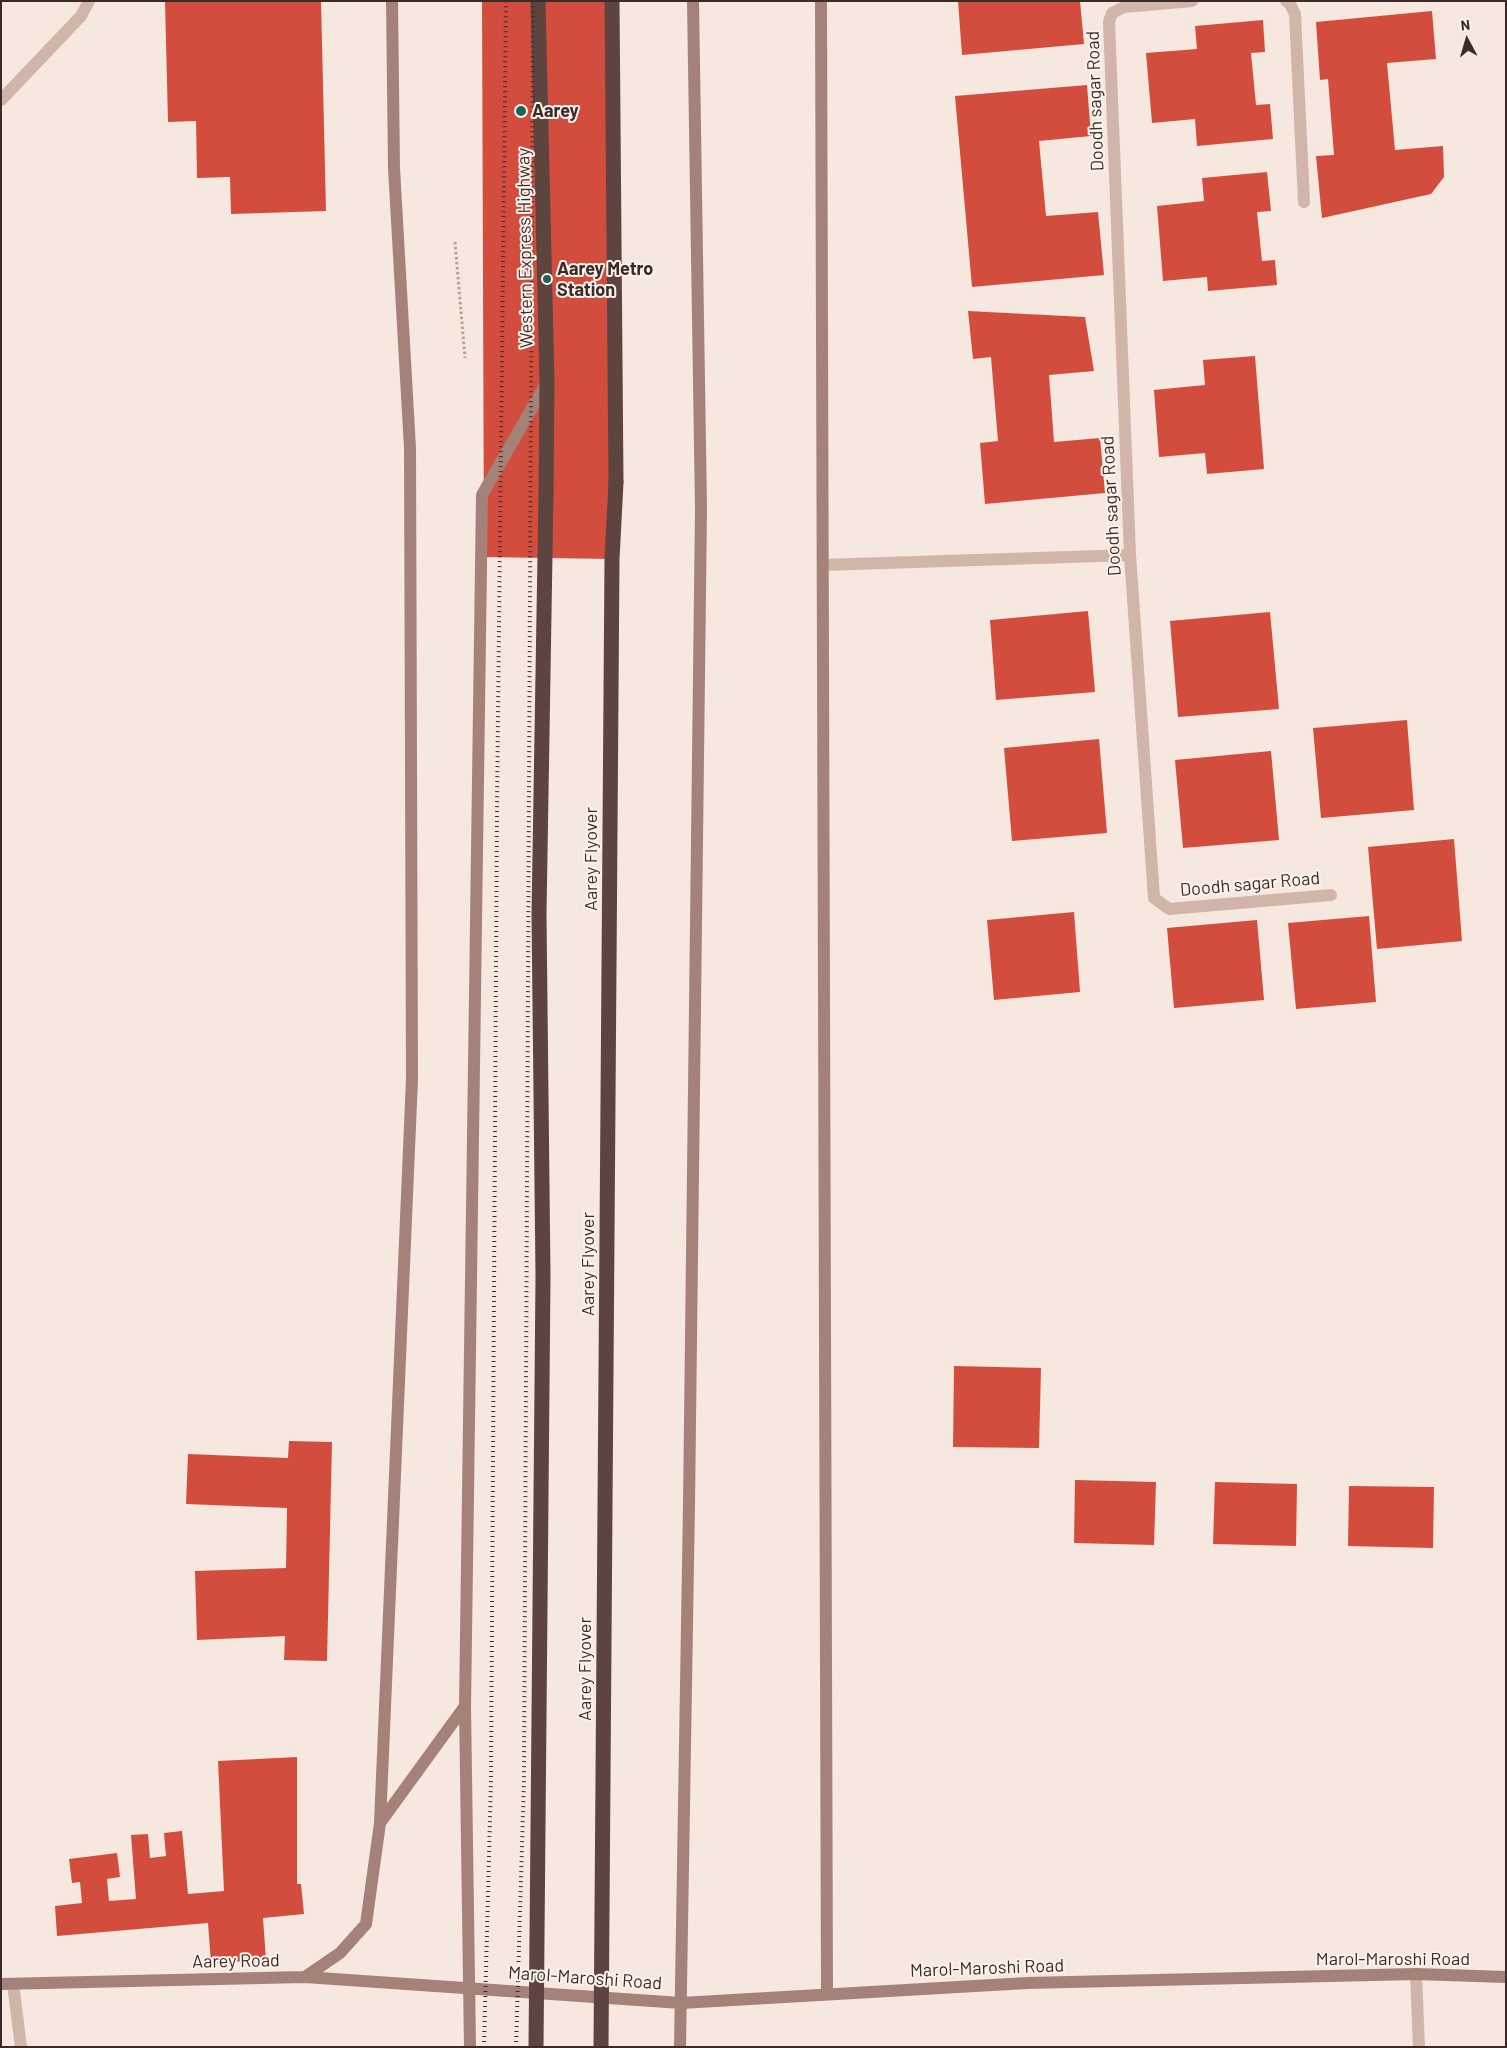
<!DOCTYPE html>
<html>
<head>
<meta charset="utf-8">
<style>
  body { margin:0 }
  #map { position:relative; width:1507px; height:2048px; overflow:hidden; background:#f6e7df; font-family:Barlow,sans-serif }
  canvas { display:block }
  .frame { position:absolute; inset:0; border:2px solid #3c2c29; pointer-events:none }
  .north { position:absolute; left:1442px; top:15px; width:50px; height:50px; -webkit-text-stroke:4px #fcf2ec; paint-order:stroke; rotate:354deg; font-size:14px; font-weight:700; line-height:20px; text-align:center; color:#3c2c29 }
  .north::after { content:''; display:block; margin:auto; width:18px; height:22px; background:#3c2c29; clip-path:polygon(50% 0,100% 100%,50% 72%,0 100%) }
</style>
</head>
<body>
<div id="map">
<canvas width="1507" height="2048"></canvas>
<div class="frame"></div>
<div class="north">N</div>
</div>
<script>
const g = document.querySelector('canvas').getContext('2d');
g.lineJoin = 'round';
function fill(path, color) { g.fillStyle = color; g.fill(path, 'evenodd'); }
function trace(path, color, width, dash) { g.strokeStyle = color; g.lineWidth = width; g.lineCap = dash ? 'butt' : 'round'; g.setLineDash(dash || []); g.stroke(path); }
function drawText(font, color, halo, rows, align = 'center') {
  g.font = font + ' Barlow,sans-serif'; g.lineWidth = 4; g.setLineDash([]); g.textBaseline = 'middle'; g.strokeStyle = halo; g.fillStyle = color; for (const [text, x, y, turn = 0] of rows) {
    g.save(); g.translate(x, y); g.rotate((+turn || 0) * Math.PI / 180); g.textAlign = isNaN(turn) ? turn : align; if (halo) g.strokeText(text, 0, 0); g.fillText(text, 0, 0); g.restore();
  }
}
const building = new Path2D(`
  M165,1H321L326,211L231,214L230,177L197,178L196,121L168,122Z
  M482,1H610L612,559L484,557Z
  M958,1H1080L1084,44L962,55Z
  M1432,11L1436,59L1387,63L1395,150L1443,146L1444,177L1431,194L1322,218L1316,156L1334,155L1328,79L1320,80L1316,22Z
  M1263,20L1265,52L1251,53L1256,105L1270,104L1273,139L1197,146L1195,119L1152,123L1146,53L1197,49L1195,26Z
  M1087,85L1091,136L1039,141L1046,216L1098,212L1104,275L972,287L955,96Z
  M1267,172L1271,211L1257,212L1262,261L1275,260L1277,285L1208,291L1207,277L1163,281L1157,206L1204,201L1202,178Z
  M968,311L1085,317L1094,371L1049,375L1054,442L1100,438L1105,493L985,504L980,443L998,441L991,357L973,359Z
  M1255,356L1264,469L1207,474L1205,453L1159,457L1154,390L1205,385L1203,360Z
  M1088,611L1095,692L996,700L990,620Z
  M1270,612L1279,709L1178,717L1170,621Z
  M1407,720L1414,810L1321,818L1313,728Z
  M1099,739L1107,833L1012,841L1004,748Z
  M1271,751L1279,840L1183,848L1175,760Z
  M1454,839L1462,941L1377,949L1368,847Z
  M1074,912L1080,992L994,1000L987,920Z
  M1369,916L1376,1002L1296,1009L1288,923Z
  M1257,920L1264,1000L1174,1008L1167,928Z
  M954,1366L1041,1368L1039,1448L953,1447Z
  M289,1441L332,1442L327,1661L284,1660L285,1636L197,1640L195,1571L286,1568L287,1508L186,1504L188,1454L288,1458Z
  M1075,1480L1156,1482L1154,1545L1074,1543Z
  M1215,1482L1297,1484L1296,1546L1213,1544Z
  M1349,1486L1434,1487L1433,1548L1348,1546Z
  M297,1757V1884H301L304,1914L263,1918L266,1960L211,1963L208,1923L57,1936L55,1906L82,1903L80,1882L72,1883L69,1859L117,1853L120,1877L107,1879L109,1901L136,1899L131,1835L148,1834L150,1858L166,1856L164,1833L182,1831L188,1894L224,1891L218,1761Z`);
const path = new Path2D(`
  M455,242L465,358`);
const lane = new Path2D(`
  M1,100L81,16L89,1
  M1416,1974L1419,2047`);
const street = new Path2D(`
  M1192,1L1124,7L1112,13L1109,22L1130,555L1154,898L1169,909L1331,895
  M1286,1L1290,4L1295,14L1304,202
  M823,565L1130,555
  M13,1984L21,2047`);
const secondary = new Path2D(`
  M821,1L827,1993
  M380,1823L465,1706
  M305,1977L340,1953L366,1924L380,1823L412,1079L410,448L394,168L392,1
  M1,1984L305,1977L681,2003L1027,1983L1416,1974L1506,1977
  M470,2047L465,1706L482,495L547,382
  M680,2047L689,1504L701,509L693,1`);
const highway = new Path2D(`
  M538,1L547,382L546,494
  M612,1L616,482`);
const rail = new Path2D(`
  M484,2047L491,1780L497,808L506,1
  M516,2047L524,1780L533,1`);
const highwayBridge = new Path2D(`
  M536,2047L543,1276L539,914L546,494
  M601,2047L612,559L616,482`);
const markers = [
  [521,111,6,"#19635d"],
  [547,279,5,"#19635d"]
];
const streetNames = [
  ["Doodh sagar Road",1095,101,-92],
  ["Western Express Highway",525,248,-91],
  ["Doodh sagar Road",1111,506,-93],
  ["Aarey Flyover",591,859,-90],
  ["Doodh sagar Road",1250,884,-5],
  ["Aarey Flyover",588,1264,-90],
  ["Aarey Flyover",585,1669,-90],
  ["Marol-Maroshi Road",1393,1959],
  ["Aarey Road",236,1961,-1],
  ["Marol-Maroshi Road",987,1968,-2],
  ["Marol-Maroshi Road",585,1978,4]
];
const poiNames = [
  ["Aarey",532,111],
  ["Aarey Metro",557,269],
  ["Station",557,290]
];
fill(building, '#d34d3f');
trace(path, '#bc9e92', 3, [2.5, 2.5]);
trace(lane, '#d0b5a8', 12);
trace(street, '#d0b5a8', 12);
trace(secondary, '#a48279', 12);
trace(highway, '#5e443f', 15);
trace(rail, '#3c2c29', 4, [1, 4]);
trace(highwayBridge, '#5e443f', 15);
for (const [x, y, r, color] of markers) { const dot = new Path2D(); dot.arc(x, y, r, 0, 2 * Math.PI); g.fillStyle = color; g.fill(dot); trace(dot, '#fcf2ec', 2); }
drawText('18px', '#3c2c29', '#fcf2ec', streetNames);
drawText('bold 18px', '#3c2c29', '#fcf2ec', poiNames, 'left');
</script>
</body>
</html>
